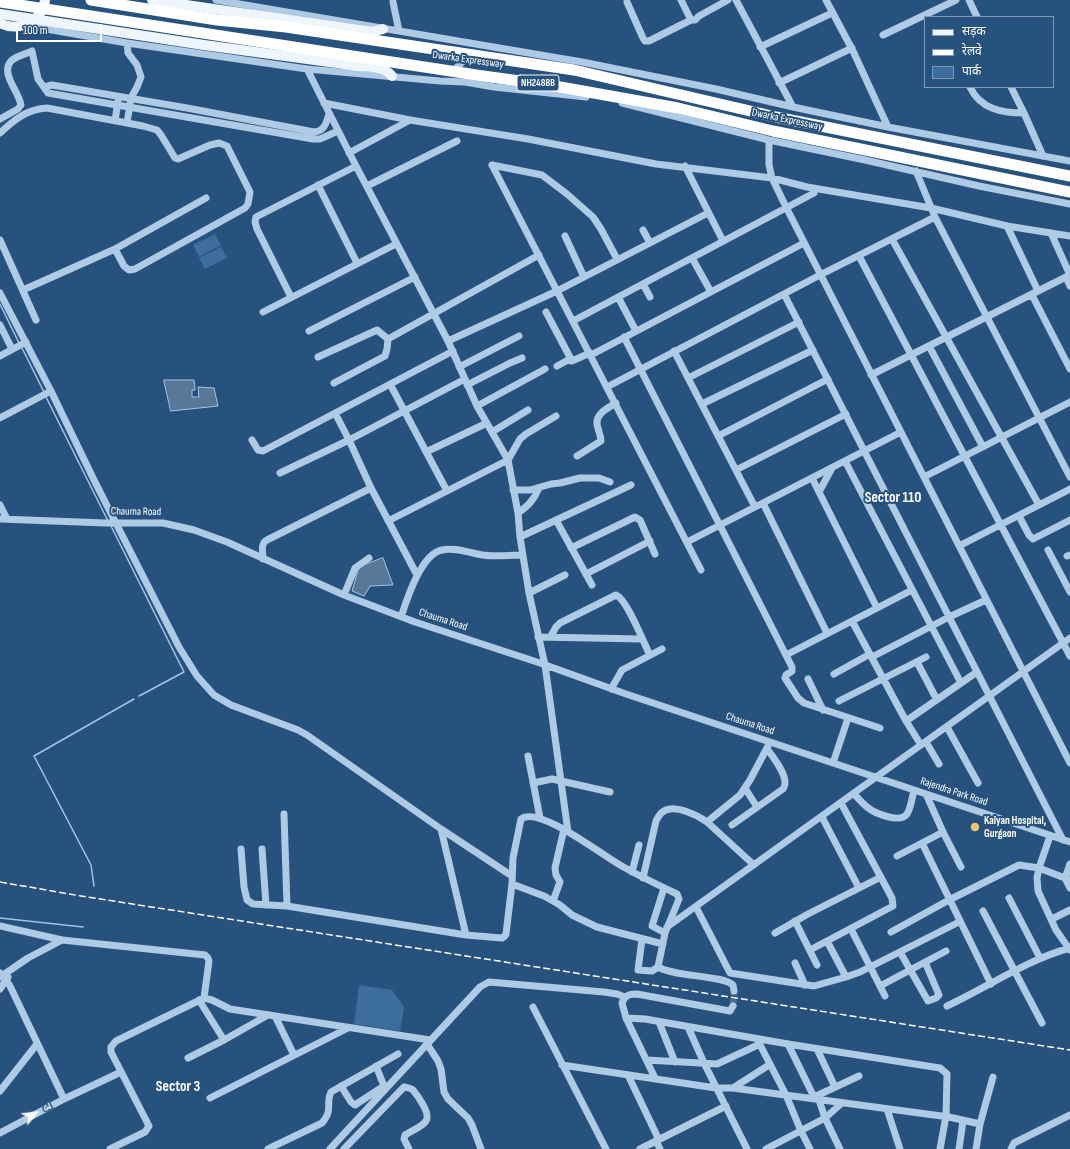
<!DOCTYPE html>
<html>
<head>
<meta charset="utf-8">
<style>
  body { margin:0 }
  #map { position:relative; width:1070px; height:1149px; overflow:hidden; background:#28527e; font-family:"Sofia Sans Condensed","Noto Sans Devanagari",sans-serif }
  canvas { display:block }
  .legend { position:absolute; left:924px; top:16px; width:130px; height:72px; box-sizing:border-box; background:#28527e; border:1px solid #7e97b2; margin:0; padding:5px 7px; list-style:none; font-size:12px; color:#fff }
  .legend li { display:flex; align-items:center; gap:8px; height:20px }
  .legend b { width:20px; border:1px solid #7e97b2 }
  .north { position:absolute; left:16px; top:1093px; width:40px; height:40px; -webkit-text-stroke:3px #28527e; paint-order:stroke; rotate:62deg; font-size:11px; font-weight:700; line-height:16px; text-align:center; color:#fff }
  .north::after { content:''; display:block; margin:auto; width:14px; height:18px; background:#fff; clip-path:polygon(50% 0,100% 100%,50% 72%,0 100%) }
  .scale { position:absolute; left:16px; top:24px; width:86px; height:18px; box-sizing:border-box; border:2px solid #fff; border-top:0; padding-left:5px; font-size:12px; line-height:14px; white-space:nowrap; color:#fff; -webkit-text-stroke:3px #28527e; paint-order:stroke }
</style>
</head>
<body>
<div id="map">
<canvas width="1070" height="1149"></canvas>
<ul class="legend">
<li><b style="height:5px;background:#eef5fd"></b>सड़क</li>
<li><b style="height:5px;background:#fff"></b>रेलवे</li>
<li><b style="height:11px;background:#3c6d9c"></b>पार्क</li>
</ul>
<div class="north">उ</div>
<div class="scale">100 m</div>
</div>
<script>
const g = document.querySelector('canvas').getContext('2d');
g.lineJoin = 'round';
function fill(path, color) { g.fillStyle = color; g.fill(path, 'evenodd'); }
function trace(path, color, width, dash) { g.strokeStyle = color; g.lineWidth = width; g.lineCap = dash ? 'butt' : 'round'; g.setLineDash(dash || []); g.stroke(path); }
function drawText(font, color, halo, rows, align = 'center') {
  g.font = font + ' "Sofia Sans Condensed",sans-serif'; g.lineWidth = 4; g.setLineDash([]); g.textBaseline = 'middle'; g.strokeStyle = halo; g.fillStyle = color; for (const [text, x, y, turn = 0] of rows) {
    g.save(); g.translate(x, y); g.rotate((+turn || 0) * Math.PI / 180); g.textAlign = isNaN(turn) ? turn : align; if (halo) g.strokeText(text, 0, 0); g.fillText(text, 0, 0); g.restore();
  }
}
const green = new Path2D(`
  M215,234L221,245L199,257L193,245Z
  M221,247L227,258L205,269L199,258Z
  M359,985L392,990L404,1007L400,1031L354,1024Z`);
const water = new Path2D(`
  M164,380H194L195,390H192V397H199L198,387L214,388L218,406L171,411Z
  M383,558L393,585L370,586L364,596L352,591L359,567Z`);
const stream = new Path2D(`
  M0,304L19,343
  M22,348L44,392
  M46,397L108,521
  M111,526L184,672L139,696
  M94,886L91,865L34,756L134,699
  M0,918L83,927`);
const minorTunnel = new Path2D(`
  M733,1006L734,991`);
const minor = new Path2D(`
  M216,0L582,62L716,89L793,107L888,127L1070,161
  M681,0L691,20
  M736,0L793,107
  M826,0L853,51L888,127
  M969,0L977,17
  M393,2L399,31
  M627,2L643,38L645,41H649L691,20H695L699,16L728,0
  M23,25L127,43L307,69L440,81L465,82L494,87L586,97
  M883,35L956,0
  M760,47L832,13
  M307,69L356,166L448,341L477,406L508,460L518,513L520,537L529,593L545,665L568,832
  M452,72L472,53
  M779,83L852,48
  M44,87L52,85L187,108L314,132C325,131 326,123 329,114
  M970,87C980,109 1002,113 1024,113
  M1011,87L1024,113L1043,156
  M324,103L410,120L528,139L656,164L772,178L807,187L931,208L1007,226L1070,236
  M622,103L769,140L865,160L979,186L1070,204
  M0,119L18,109L21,105C19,92 0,73 11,61C16,56 26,54 32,51L38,79L48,93L313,139H320L338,131
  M115,121L118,101
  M127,123L131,98L137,87L141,77L137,65L128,53L127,43
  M0,133C14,120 27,109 47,108L143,126L157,130L161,135L175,158L178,159L210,145L219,143L227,146L250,192L248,204L245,208L135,269L129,270L124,266L115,249
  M769,140V165L772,178L786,207L1070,763
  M349,153L410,120
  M492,165L701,570
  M492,165L542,175L567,194L593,217L601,229L617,259
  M685,166L723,241
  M916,171L935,217L1070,477
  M318,185L357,263
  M367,186L457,141
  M1007,226L1038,291
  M643,230L650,243
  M1051,233L1070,275
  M565,236L584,277
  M892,239L1039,505
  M0,240L36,320
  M859,256L1070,656
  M692,258L711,292
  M1066,277L1070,286
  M643,284L650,297
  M23,290L115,249L206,198
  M0,293L51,391L95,482L179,647L197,676L214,695L231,705L298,730L307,735L441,829L512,876
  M784,294L1063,840
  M1032,295L1070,369
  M291,297L257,229L255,222L256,217L356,166
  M618,297L636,331
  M263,312L396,244
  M546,312L572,361L590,353
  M573,321L814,193
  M0,325L12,349
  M309,331L415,277
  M624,337L792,667V671L786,675L785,678L798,698L804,703L880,728
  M448,341L557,291L708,213
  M929,346L983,447
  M674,351L755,507
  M591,355L804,243
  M0,356L26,342
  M318,357L377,330L388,339
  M557,366L570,359
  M459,367L519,336
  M871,375L1070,275
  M688,378L799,322
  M334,383L385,356L387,349L388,339L539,255
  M390,384L447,491
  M467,385L510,363L522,358
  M607,387L820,275L935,217
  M702,404L813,350
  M477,406L545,369
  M335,413L349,440L371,488L417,575
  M0,418L51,391
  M492,432L528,410
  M718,436L828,379
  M252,440L258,450L263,451L453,351
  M426,452L487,423
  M577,456L601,441C601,436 599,433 598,428C593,415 606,409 616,403
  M845,461L961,683
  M736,470L846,414
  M280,473L349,440L465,379
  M924,477L1070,402
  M812,478L877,608
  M513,490H530L551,484L560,483L580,478H599L610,482
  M819,492L832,468
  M763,503L827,633
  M0,505L7,519
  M518,513C528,506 534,500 539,488
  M1019,516L1029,535L1033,539L1070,520
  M0,519L105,523H163L194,530L227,542L344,595L415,622L540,663L626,694L1070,842
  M556,520L592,585
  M388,521L508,460L520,439L526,434L556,416
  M520,537L631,485
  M687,542L901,432
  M959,546L1070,489
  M571,548L635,517L640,520L655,554
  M1048,550L1070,592
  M1067,556L1070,555
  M263,559C263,552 260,544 267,540L371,488
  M586,574L650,541
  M529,593L565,575
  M344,595L355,568L369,558
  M401,617C407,599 421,554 442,550C456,547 469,553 482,555C495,557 509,555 523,555
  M852,621L906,721L921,745
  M551,636L556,627L560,623L616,595C627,599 644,644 650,655
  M538,637L642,639
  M786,655L912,590
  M872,657L949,617L986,600
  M917,662L937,700
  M834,674L870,654
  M808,679L823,710
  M611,689L622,670L662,649
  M839,701L926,657
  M906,721L977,672
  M947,727L978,783
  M926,742L939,764
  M528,756L540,818
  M833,763L848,718
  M533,783L552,779L610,792
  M745,788L757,807
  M854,794C858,798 862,803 867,807C874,813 900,824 907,814C911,808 912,798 914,790
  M926,794L943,832L922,843L991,984
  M284,814L287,906L466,935L502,938L505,936L506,934L512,884L513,858L521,819C538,805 602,855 620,865C639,876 658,885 677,894L679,899L665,933L658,967C675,977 722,975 733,985L734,991
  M822,817L859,888
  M707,822L740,795L750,780L768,746
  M732,825L783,789C791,779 773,757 767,749
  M441,829L466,935
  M943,832L961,867
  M1050,836L1039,868L1037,878L1038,891L1056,930L1070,950
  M241,849L244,887L247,900L253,904L287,906
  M262,849L266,905
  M897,856L922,843
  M1070,864L1065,878L1070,888
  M632,872L639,845
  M643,878L656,821C658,817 660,813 664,811C675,804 697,815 707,822L754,865
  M512,884L544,896L560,905L572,915L597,927L663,944
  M664,888L652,926L665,933
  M1009,898L1040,958
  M553,901L560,882L556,875L555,868L564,829
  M696,907L730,973L814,986L846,977L860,972L959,922
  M983,911L1042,1023
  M1052,919L1070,910
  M795,921L817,965
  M0,926L62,940L205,955L208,958L209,961L204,998L212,1000L230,1009L430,1040
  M667,927L1070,638
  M851,929L885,996
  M891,932L949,900L1019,865L1039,868L1070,880
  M775,933L808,914L881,877
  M642,939L638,970L652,971L658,967
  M827,941L846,977
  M810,950L893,906L892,898L841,803
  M900,952L928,1001L936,998L939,995L925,962
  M795,963L805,985
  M0,973L7,981L10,986L64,1099
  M0,977L28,958L62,940
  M880,986L946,951
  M0,989L8,977
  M199,1000L224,1040
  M947,1006C988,987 1026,960 1070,948
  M533,1007L606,1149
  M275,1016L294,1055
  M626,1018L645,1019L788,1044L940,1068L947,1074L946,1116L940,1149
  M659,1022L675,1062
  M688,1027L704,1063L747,1149
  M757,1039L786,1095L801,1131L810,1149
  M427,1044L438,1061L441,1069L444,1092L448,1099L468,1118L472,1125L481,1149
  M788,1044L814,1097L819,1100L825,1118L840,1149
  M817,1049L835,1087
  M188,1058L224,1040L268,1015
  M647,1060L717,1064L760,1044
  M562,1065L716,1088H733L949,1117L980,1124L976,1149
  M628,1075L659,1140
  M655,1078L626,1018L622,1003C625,996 628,994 637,994L730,1011L733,1006
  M341,1086L351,1102L355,1105L358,1103L384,1086L376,1066
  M733,1088L769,1065
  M0,1091L37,1044
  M814,1097L859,1076
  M210,1098L348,1028
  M887,1109L900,1149
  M980,1124L993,1077
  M0,1133L64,1099L121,1072
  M110,1149L145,1132L149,1126L111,1052V1047L116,1041L204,998
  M268,1149L322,1123C334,1109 325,1104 331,1092L398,1054
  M330,1149L480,987L489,982L604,992L617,994L625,997
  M344,1149L404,1087C408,1088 411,1088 413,1090C418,1096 431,1114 426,1121C422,1127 411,1131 405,1135L404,1139L409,1149
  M640,1149L656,1141
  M660,1149L656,1141L726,1106
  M766,1149L825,1118L842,1103
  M959,1149L963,1121
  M1011,1149L1014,1143L1070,1115`);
const major = new Path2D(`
  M152,0L372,32L383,29
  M0,23C18,33 43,21 45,0
  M359,66C370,67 384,66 392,76`);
const rail = new Path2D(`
  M0,882L81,896L1070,1050`);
const majorBridge = new Path2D(`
  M0,14L204,45L359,66`);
const highwayBridge = new Path2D(`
  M91,0L217,20L286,27L574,70L776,117L1070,176
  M0,2L483,76L549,85L678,108L773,131L1070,192`);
const markers = [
  [975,827,5,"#edc374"]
];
const shields = [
  [538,83,42]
];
const shieldNames = [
  ["NH248BB",538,83]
];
const streetNames = [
  ["Dwarka Expressway",468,60,8],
  ["Dwarka Expressway",787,120,12],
  ["Chauma Road",136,512,1],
  ["Chauma Road",443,620,18],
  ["Chauma Road",750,724,18],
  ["Rajendra Park Road",954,792,18]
];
const poiNames = [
  ["Kalyan Hospital,",984,821],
  ["Gurgaon",984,834]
];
const districtNames = [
  ["Sector 110",893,498],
  ["Sector 3",178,1087]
];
fill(green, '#3c6d9c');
fill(water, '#597796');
trace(water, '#a3c5e5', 1);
trace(stream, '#a3c5e5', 1.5);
trace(minorTunnel, '#486c91', 7, [7, 3.5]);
trace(minor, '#aecae5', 7);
trace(major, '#eef5fd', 10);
trace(rail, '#fff', 1.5, [7, 3]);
trace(majorBridge, '#eef5fd', 10);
trace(highwayBridge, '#fff', 11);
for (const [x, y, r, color] of markers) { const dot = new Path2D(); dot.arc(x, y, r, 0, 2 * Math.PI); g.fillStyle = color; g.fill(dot); trace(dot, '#28527e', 1.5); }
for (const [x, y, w] of shields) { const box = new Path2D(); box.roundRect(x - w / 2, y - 8, w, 16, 3); g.fillStyle = '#28527e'; g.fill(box); trace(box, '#fff', 1); }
drawText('bold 10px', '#fff', null, shieldNames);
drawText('11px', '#fff', '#28527e', streetNames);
drawText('bold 11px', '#fff', '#28527e', poiNames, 'left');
drawText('bold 15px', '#fff', '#28527e', districtNames);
</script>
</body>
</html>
